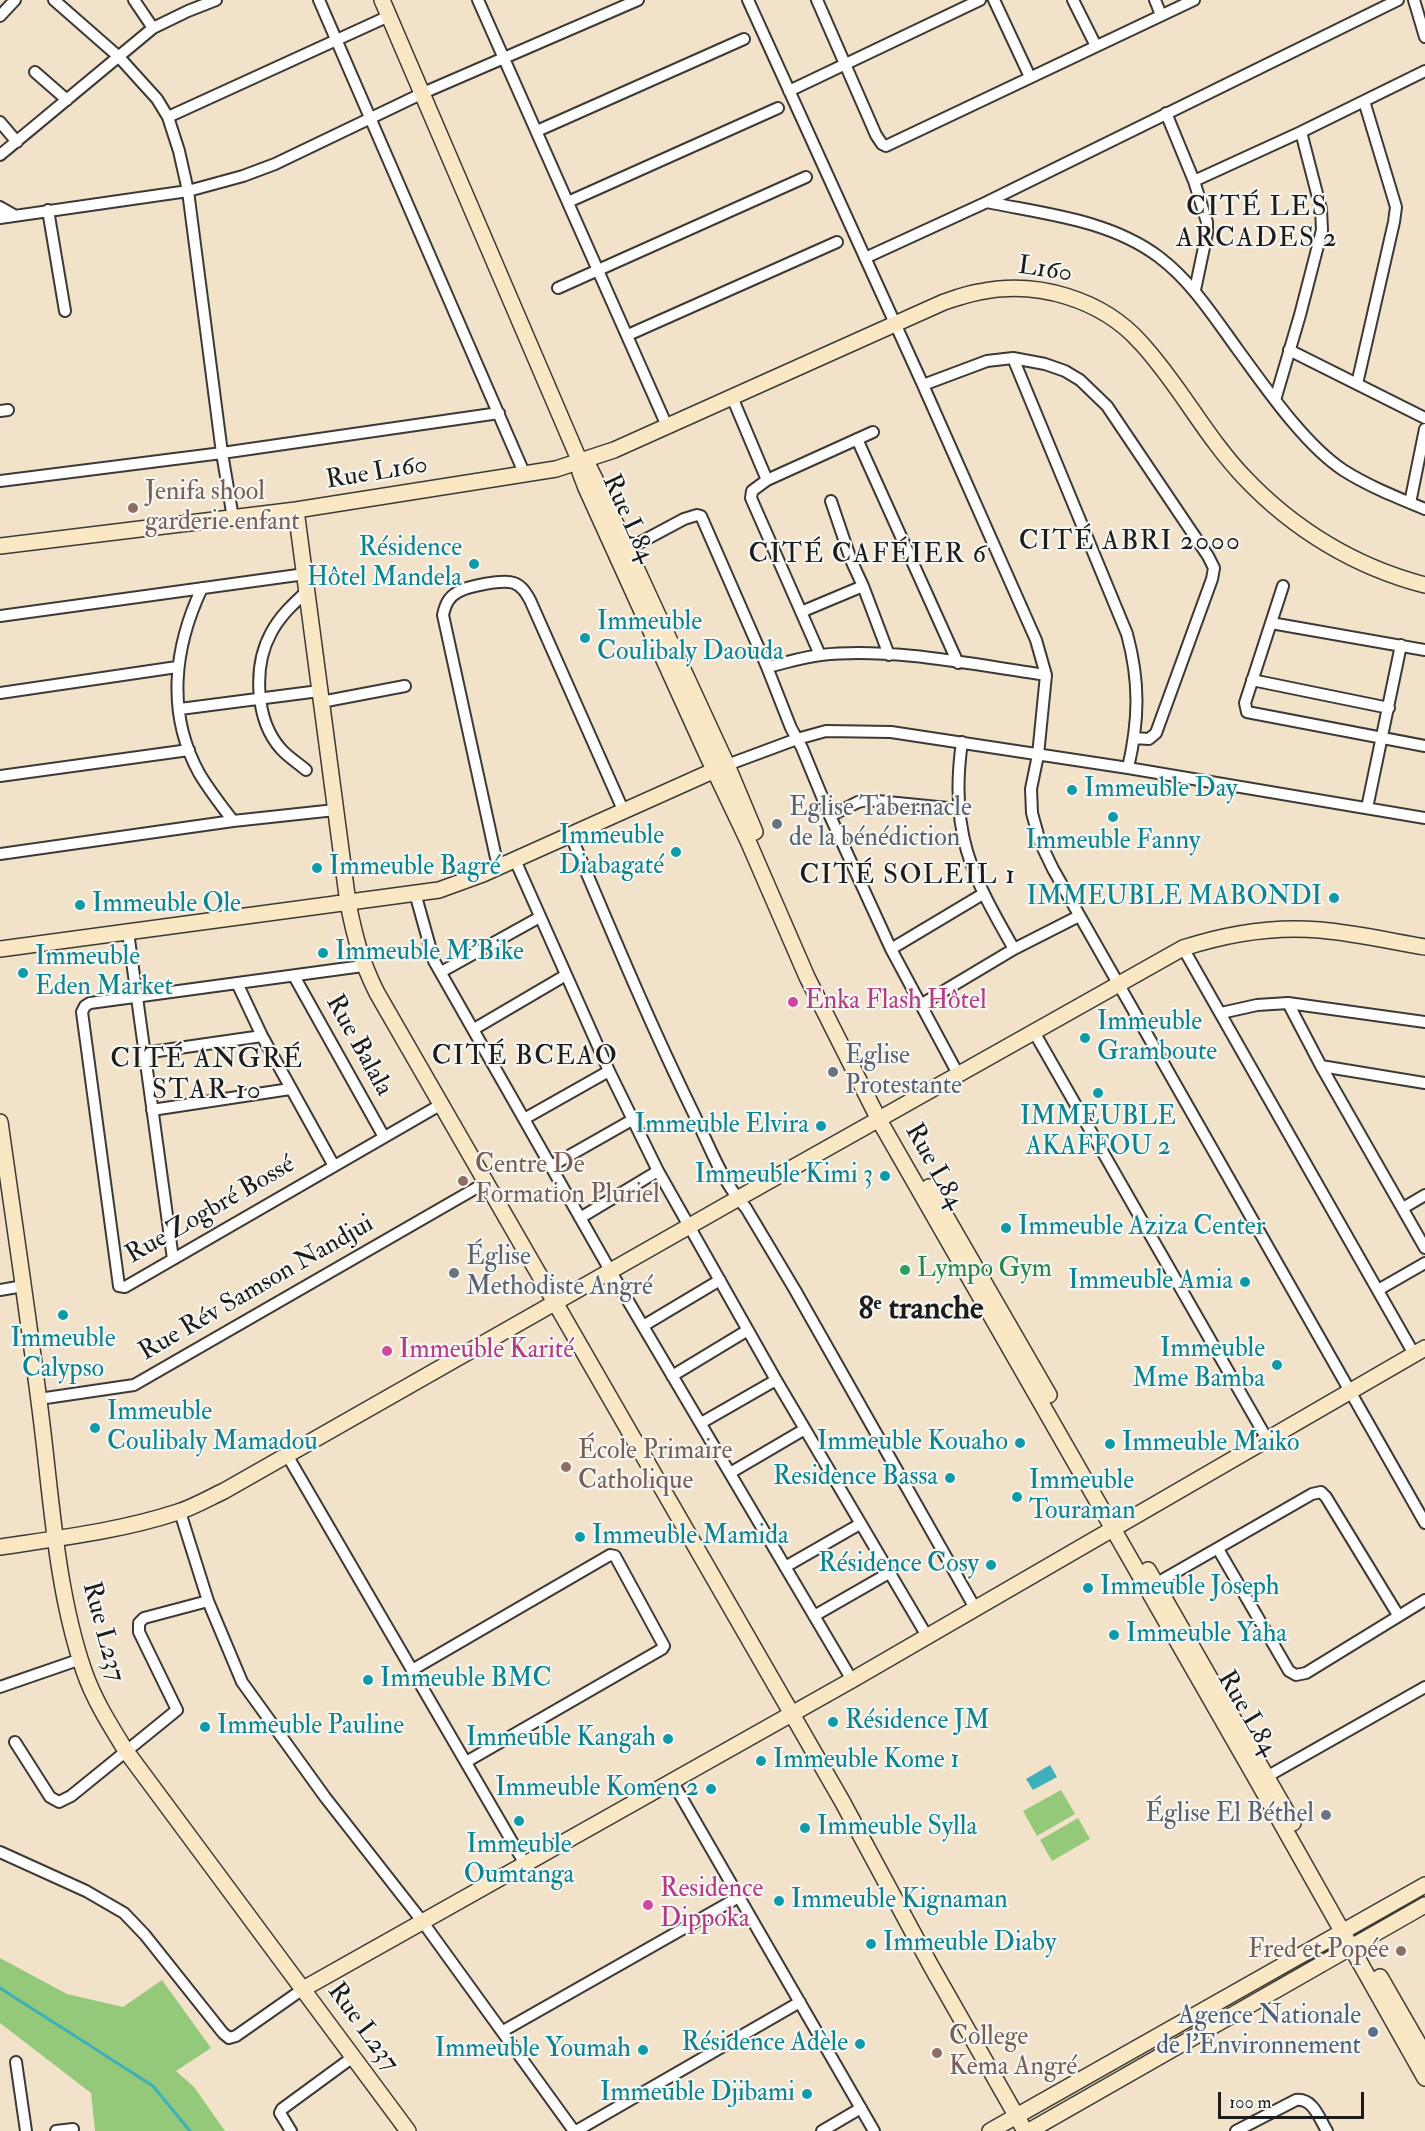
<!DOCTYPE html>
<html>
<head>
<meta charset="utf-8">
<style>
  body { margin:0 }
  #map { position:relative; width:1425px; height:2131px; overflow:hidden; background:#f2e2ca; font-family:"IM FELL Double Pica",serif }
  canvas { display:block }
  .scale { position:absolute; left:1218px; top:2092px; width:146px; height:27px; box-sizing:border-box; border:3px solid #1c1c1c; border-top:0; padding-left:8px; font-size:18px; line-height:21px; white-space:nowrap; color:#1c1c1c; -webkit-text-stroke:4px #f6f6f2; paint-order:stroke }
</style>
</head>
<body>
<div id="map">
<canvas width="1425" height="2131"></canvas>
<div class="scale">100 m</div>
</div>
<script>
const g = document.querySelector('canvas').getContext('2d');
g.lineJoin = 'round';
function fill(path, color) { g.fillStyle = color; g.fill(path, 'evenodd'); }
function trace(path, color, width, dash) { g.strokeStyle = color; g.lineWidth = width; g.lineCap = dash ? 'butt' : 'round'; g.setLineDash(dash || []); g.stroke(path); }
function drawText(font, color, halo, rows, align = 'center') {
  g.font = font + ' "IM FELL Double Pica",serif'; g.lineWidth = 4.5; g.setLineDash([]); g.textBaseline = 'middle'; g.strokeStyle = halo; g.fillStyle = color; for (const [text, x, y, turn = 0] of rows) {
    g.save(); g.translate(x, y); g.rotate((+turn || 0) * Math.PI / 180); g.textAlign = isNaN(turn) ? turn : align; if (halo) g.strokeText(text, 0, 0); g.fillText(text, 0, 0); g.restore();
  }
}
const green = new Path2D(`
  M1061,1790L1075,1814L1037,1836L1023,1811Z
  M1078,1818L1090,1839L1052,1861L1040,1840Z
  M0,1958L67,1994L123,2007L162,1980L211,2048L176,2071L194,2087L225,2131H95L91,2093L0,2023Z`);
const water = new Path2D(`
  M1050,1765L1057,1777L1033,1790L1026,1779Z`);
const stream = new Path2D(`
  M0,1988L153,2086L190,2131`);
const street = new Path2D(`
  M54,0L119,57L157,99L168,117L179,151L188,191L222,453L233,518
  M134,0L153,28
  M319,0L525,475
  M478,0L667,426
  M748,0L923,385L1036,640L1046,675L1038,755L1031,789L1032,813L1040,842L1053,869L1425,1523
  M817,0L876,135L882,144L886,146L1194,0
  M994,0L1030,77
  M1073,0L1096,46
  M1155,0L1161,15
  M1414,0L1425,37
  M0,16L15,0
  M35,72L67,100
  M789,91L980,0
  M1166,113L1194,181L1207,222V233L1195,290
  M168,117L389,16
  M0,122L17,142
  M537,131L744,39
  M0,155L153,28L188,11L216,0
  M1194,181L1301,132L1425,71
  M568,202L778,108
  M987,202C1045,214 1110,220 1159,257C1192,282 1214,317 1238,350C1266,388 1304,444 1343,470C1368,486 1398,498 1425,509
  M0,207L14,215
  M48,210L65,311
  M0,218L188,191L243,176L275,164L423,93L638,0
  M865,258L987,202L1398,0
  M558,288L806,177
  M628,335L837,242
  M1289,350L1425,418
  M1013,358L1127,634C1140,682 1139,720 1128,768
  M1357,384L1394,222L1396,207L1364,101
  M923,385L987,361L1013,358L1045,364L1065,371L1080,380L1107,406L1208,556L1214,568L1212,579L1156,733L1149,739L1134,738
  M732,397L767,480L752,491L751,498L820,655
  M1275,400L1300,315L1322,230L1321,209L1301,132
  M0,411L8,410
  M857,439L958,663
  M767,480L873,432
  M0,481L222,453L499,413
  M1410,503L1425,429
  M626,550L684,519L697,515L701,516L767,667L791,728L802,748L830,816L891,949L958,1074
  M863,586L889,655
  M1283,586L1245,703L1247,712L1425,746
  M202,588C174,647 166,713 199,773C209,790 221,805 233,821
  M801,612L863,586L851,560L831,501
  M0,616L305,574
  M1271,623L1425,650
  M767,667C785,663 803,657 821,655C891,647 976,665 1046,675
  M1252,680L1389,708
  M0,693L177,667
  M321,702L405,686
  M180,709L319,691
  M962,742C949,832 971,874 1014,949
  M727,765L797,739L826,731L891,732L1128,768L1425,818
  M306,770C298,763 288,757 281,749C255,720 253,666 271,633C280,616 293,604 307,591
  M0,776L189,750
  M1367,808L1401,645
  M830,816L858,802L867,800L958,809
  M571,836C610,928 649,1022 693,1112C708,1143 723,1184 746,1208L795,1290L975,1608
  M0,854L233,821L335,810
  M515,860L609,1071L658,1171L776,1380L927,1636
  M498,867L443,615C445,606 448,597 458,592C468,586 503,579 514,583C522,586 526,593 530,600L624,812
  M415,893L434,961L611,1272L852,1680
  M128,932L173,1259
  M1183,948L1414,1354
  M891,949L983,894
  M363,966L90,1003L85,1006L82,1012L119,1286L125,1287L440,1105
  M441,972L540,917
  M294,976L384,1137
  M237,983L262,1036L334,1166
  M1288,1003L1321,1066L1425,1248
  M922,1004L1014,949L1079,916
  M1221,1013L1257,1005L1288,1003L1425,1022
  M474,1029L566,975
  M1034,1032L1267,1439
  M144,1053L262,1036
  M1321,1066L1425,1083
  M152,1110L290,1089
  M524,1119L609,1071
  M551,1166L632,1120
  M1403,1208L1425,1195
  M580,1218L658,1171
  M0,1290L23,1286
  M1378,1290L1425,1263
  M643,1326L720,1280
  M672,1376L748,1330
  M39,1399L134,1385L485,1183
  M701,1423L776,1380
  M287,1455L525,1864
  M730,1473L805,1429
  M180,1512L208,1601L242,1682L325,1797L422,1921L574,2131
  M1218,1549L1289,1671L1296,1675L1306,1673L1425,1600
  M785,1567L860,1524
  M1150,1587L1312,1494L1321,1492L1326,1497L1398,1615
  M814,1616L889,1573
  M412,1670L610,1555L615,1556L664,1646L662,1649L466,1762
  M0,1687L81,1659
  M15,1742L50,1797L59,1802L71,1796L177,1710L139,1632V1623L144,1618L208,1601
  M1261,1780L1425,1687
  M672,1781L874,2131
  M0,1852L86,1891L124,1913L145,1935L223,2033L229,2038L236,2036L303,1989
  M503,2031L739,1897
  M16,2062L26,2131
  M56,2131L73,2129
  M291,2131L280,2113L282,2109L353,2057
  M576,2131L800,2002
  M822,2131L861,2108
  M1236,2131L1296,2100C1313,2098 1319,2118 1327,2131`);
const secondary = new Path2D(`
  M382,0L580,462V472L586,488L708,757L748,841L807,977L879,1120L1258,1782L1425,2078
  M580,462L589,467L597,483L727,765L755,832
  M296,510L348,903C355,938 361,961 377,993L842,1801L931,1966L1025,2131
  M0,546L296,510L556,469L614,450L944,302C956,298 967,294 979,292C1037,280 1102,299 1141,343C1179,384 1205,436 1244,477C1293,529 1355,567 1425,585
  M0,949L439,890L483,874L724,766
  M0,1122C13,1215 27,1308 39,1401C51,1489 55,1587 84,1671C94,1700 110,1725 126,1751L408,2131
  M929,1187L1049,1395
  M0,1547C60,1538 120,1531 178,1512C194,1507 209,1498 224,1491L737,1199L1183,948C1226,934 1275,926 1320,930C1355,933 1390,941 1425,947
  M1148,1570L1293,1823
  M1380,1977L1425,2055
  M303,1989L852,1680L1425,1348
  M990,2131L1425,1885
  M1029,2131L1425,1905`);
const markers = [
  [133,508,6,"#8d6e63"],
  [474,564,6,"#0f9aa8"],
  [585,638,6,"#0f9aa8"],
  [1072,790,6,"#0f9aa8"],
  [1113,817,6,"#0f9aa8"],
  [777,824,6,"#6b7280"],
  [676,852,6,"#0f9aa8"],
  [317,868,6,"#0f9aa8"],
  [1334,898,6,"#0f9aa8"],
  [80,905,6,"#0f9aa8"],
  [323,953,6,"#0f9aa8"],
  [23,973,6,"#0f9aa8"],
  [793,1002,6,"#d1479c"],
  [1085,1038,6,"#0f9aa8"],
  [833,1072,6,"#6b7280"],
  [1098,1093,6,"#0f9aa8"],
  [821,1126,6,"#0f9aa8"],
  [885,1176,6,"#0f9aa8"],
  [463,1181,6,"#8d6e63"],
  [1006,1228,6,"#0f9aa8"],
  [905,1270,6,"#2e9e5b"],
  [454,1273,6,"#6b7280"],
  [1245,1282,6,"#0f9aa8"],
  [63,1315,6,"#0f9aa8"],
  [387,1351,6,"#d1479c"],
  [1277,1365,6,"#0f9aa8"],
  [95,1428,6,"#0f9aa8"],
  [1020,1443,6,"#0f9aa8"],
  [1110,1444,6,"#0f9aa8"],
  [566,1467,6,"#8d6e63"],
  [950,1478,6,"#0f9aa8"],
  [1017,1497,6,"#0f9aa8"],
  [580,1537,6,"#0f9aa8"],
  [991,1565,6,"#0f9aa8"],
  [1088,1588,6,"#0f9aa8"],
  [1114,1635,6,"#0f9aa8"],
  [368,1680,6,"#0f9aa8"],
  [833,1722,6,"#0f9aa8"],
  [205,1727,6,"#0f9aa8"],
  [668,1739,6,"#0f9aa8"],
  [761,1761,6,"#0f9aa8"],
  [711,1789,6,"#0f9aa8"],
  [1326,1815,6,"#6b7280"],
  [519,1821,6,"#0f9aa8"],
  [805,1828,6,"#0f9aa8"],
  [779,1901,6,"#0f9aa8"],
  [648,1905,6,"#d1479c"],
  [871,1944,6,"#0f9aa8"],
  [1401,1951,6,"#8d6e63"],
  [1373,2032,6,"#5c6f8a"],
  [860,2044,6,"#0f9aa8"],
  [643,2050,6,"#0f9aa8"],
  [937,2053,6,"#8d6e63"],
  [807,2094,6,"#0f9aa8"]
];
const streetNames = [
  ["L160",1045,271,9],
  ["Rue L160",377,474,-9],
  ["Rue L84",627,519,66],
  ["Rue Balala",358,1046,61],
  ["Rue L84",933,1167,61],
  ["Rue Zogbré Bossé",211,1211,-30],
  ["Rue Rév Samson Nandjui",257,1289,-30],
  ["Rue L237",102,1632,75],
  ["Rue L84",1246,1714,60],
  ["Rue L237",362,2028,54]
];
const educationNames = [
  ["Jenifa shool",145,493],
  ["garderie enfant",145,523],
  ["Centre De",475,1166],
  ["Formation Pluriel",475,1196],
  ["École Primaire",578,1452],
  ["Catholique",578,1482],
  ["Fred et Popée",1389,1951,"right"],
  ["College",949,2038],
  ["Kema Angré",949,2068]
];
const cultureNames = [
  ["Résidence",462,549,"right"],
  ["Hôtel Mandela",462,579,"right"],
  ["Immeuble",597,623],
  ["Coulibaly Daouda",597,653],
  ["Immeuble Day",1084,790],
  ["Immeuble",664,837,"right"],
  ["Diabagaté",664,867,"right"],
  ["Immeuble Fanny",1113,842,"center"],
  ["Immeuble Bagré",329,868],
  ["IMMEUBLE MABONDI",1322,898,"right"],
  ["Immeuble Ole",92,905],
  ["Immeuble M’Bike",335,953],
  ["Immeuble",35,958],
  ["Eden Market",35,988],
  ["Immeuble",1097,1023],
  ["Gramboute",1097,1053],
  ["IMMEUBLE",1098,1118,"center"],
  ["AKAFFOU 2",1098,1148,"center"],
  ["Immeuble Elvira",809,1126,"right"],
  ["Immeuble Kimi 3",873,1176,"right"],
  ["Immeuble Aziza Center",1018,1228],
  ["Immeuble Amia",1233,1282,"right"],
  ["Immeuble",63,1340,"center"],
  ["Calypso",63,1370,"center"],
  ["Immeuble",1265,1350,"right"],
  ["Mme Bamba",1265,1380,"right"],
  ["Immeuble",107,1413],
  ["Coulibaly Mamadou",107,1443],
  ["Immeuble Kouaho",1008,1443,"right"],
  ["Immeuble Maiko",1122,1444],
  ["Residence Bassa",938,1478,"right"],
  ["Immeuble",1029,1482],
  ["Touraman",1029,1512],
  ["Immeuble Mamida",592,1537],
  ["Résidence Cosy",979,1565,"right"],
  ["Immeuble Joseph",1100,1588],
  ["Immeuble Yaha",1126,1635],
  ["Immeuble BMC",380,1680],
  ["Résidence JM",845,1722],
  ["Immeuble Pauline",217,1727],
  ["Immeuble Kangah",656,1739,"right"],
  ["Immeuble Kome 1",773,1761],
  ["Immeuble Komen 2",699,1789,"right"],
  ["Immeuble Sylla",817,1828],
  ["Immeuble",519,1846,"center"],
  ["Oumtanga",519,1876,"center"],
  ["Immeuble Kignaman",791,1901],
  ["Immeuble Diaby",883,1944],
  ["Résidence Adèle",848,2044,"right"],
  ["Immeuble Youmah",631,2050,"right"],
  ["Immeuble Djibami",795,2094,"right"]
];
const worshipNames = [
  ["Eglise Tabernacle",789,809],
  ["de la bénédiction",789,839],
  ["Eglise",845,1057],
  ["Protestante",845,1087],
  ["Église",466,1258],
  ["Methodiste Angré",466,1288],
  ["Église El Béthel",1314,1815,"right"]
];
const hotelNames = [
  ["Enka Flash Hôtel",805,1002],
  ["Immeuble Karité",399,1351],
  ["Residence",660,1890],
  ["Dippoka",660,1920]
];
const leisureNames = [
  ["Lympo Gym",917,1270]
];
const serviceNames = [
  ["Agence Nationale",1361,2017],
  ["de l'Environnement",1361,2047]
];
const neighbourhoodNames = [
  ["CITÉ LES",1257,209],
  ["ARCADES 2",1257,240],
  ["CITÉ ABRI 2000",1130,543],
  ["CITÉ CAFÉIER 6",868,556],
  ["CITÉ SOLEIL 1",908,877],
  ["CITÉ BCEAO",525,1058],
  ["CITÉ ANGRÉ",207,1061],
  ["STAR 10",207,1092]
];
const districtNames = [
  ["8ᵉ tranche",921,1311]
];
fill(green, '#95c97a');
fill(water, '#3fafba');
trace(stream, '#3fafba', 3);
trace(street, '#3c3a36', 14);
trace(secondary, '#3c3a36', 18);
trace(street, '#fff', 10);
trace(secondary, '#fae7c3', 15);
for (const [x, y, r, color] of markers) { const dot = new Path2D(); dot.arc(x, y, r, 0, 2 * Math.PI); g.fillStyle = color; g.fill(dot); trace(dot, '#f6f6f2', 2); }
drawText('26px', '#1c1c1c', '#f6f6f2', streetNames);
drawText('26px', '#785e54', '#f6f6f2', educationNames, 'left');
drawText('26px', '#0d838f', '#f6f6f2', cultureNames, 'left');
drawText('26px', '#5b616d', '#f6f6f2', worshipNames, 'left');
drawText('26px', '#b23c85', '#f6f6f2', hotelNames, 'left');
drawText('26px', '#27864d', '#f6f6f2', leisureNames, 'left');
drawText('26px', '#4e5e75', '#f6f6f2', serviceNames, 'right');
g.letterSpacing = '1.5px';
drawText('27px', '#1c1c1c', '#f6f6f2', neighbourhoodNames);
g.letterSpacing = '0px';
drawText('bold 32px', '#1c1c1c', '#f6f6f2', districtNames);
</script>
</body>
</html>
